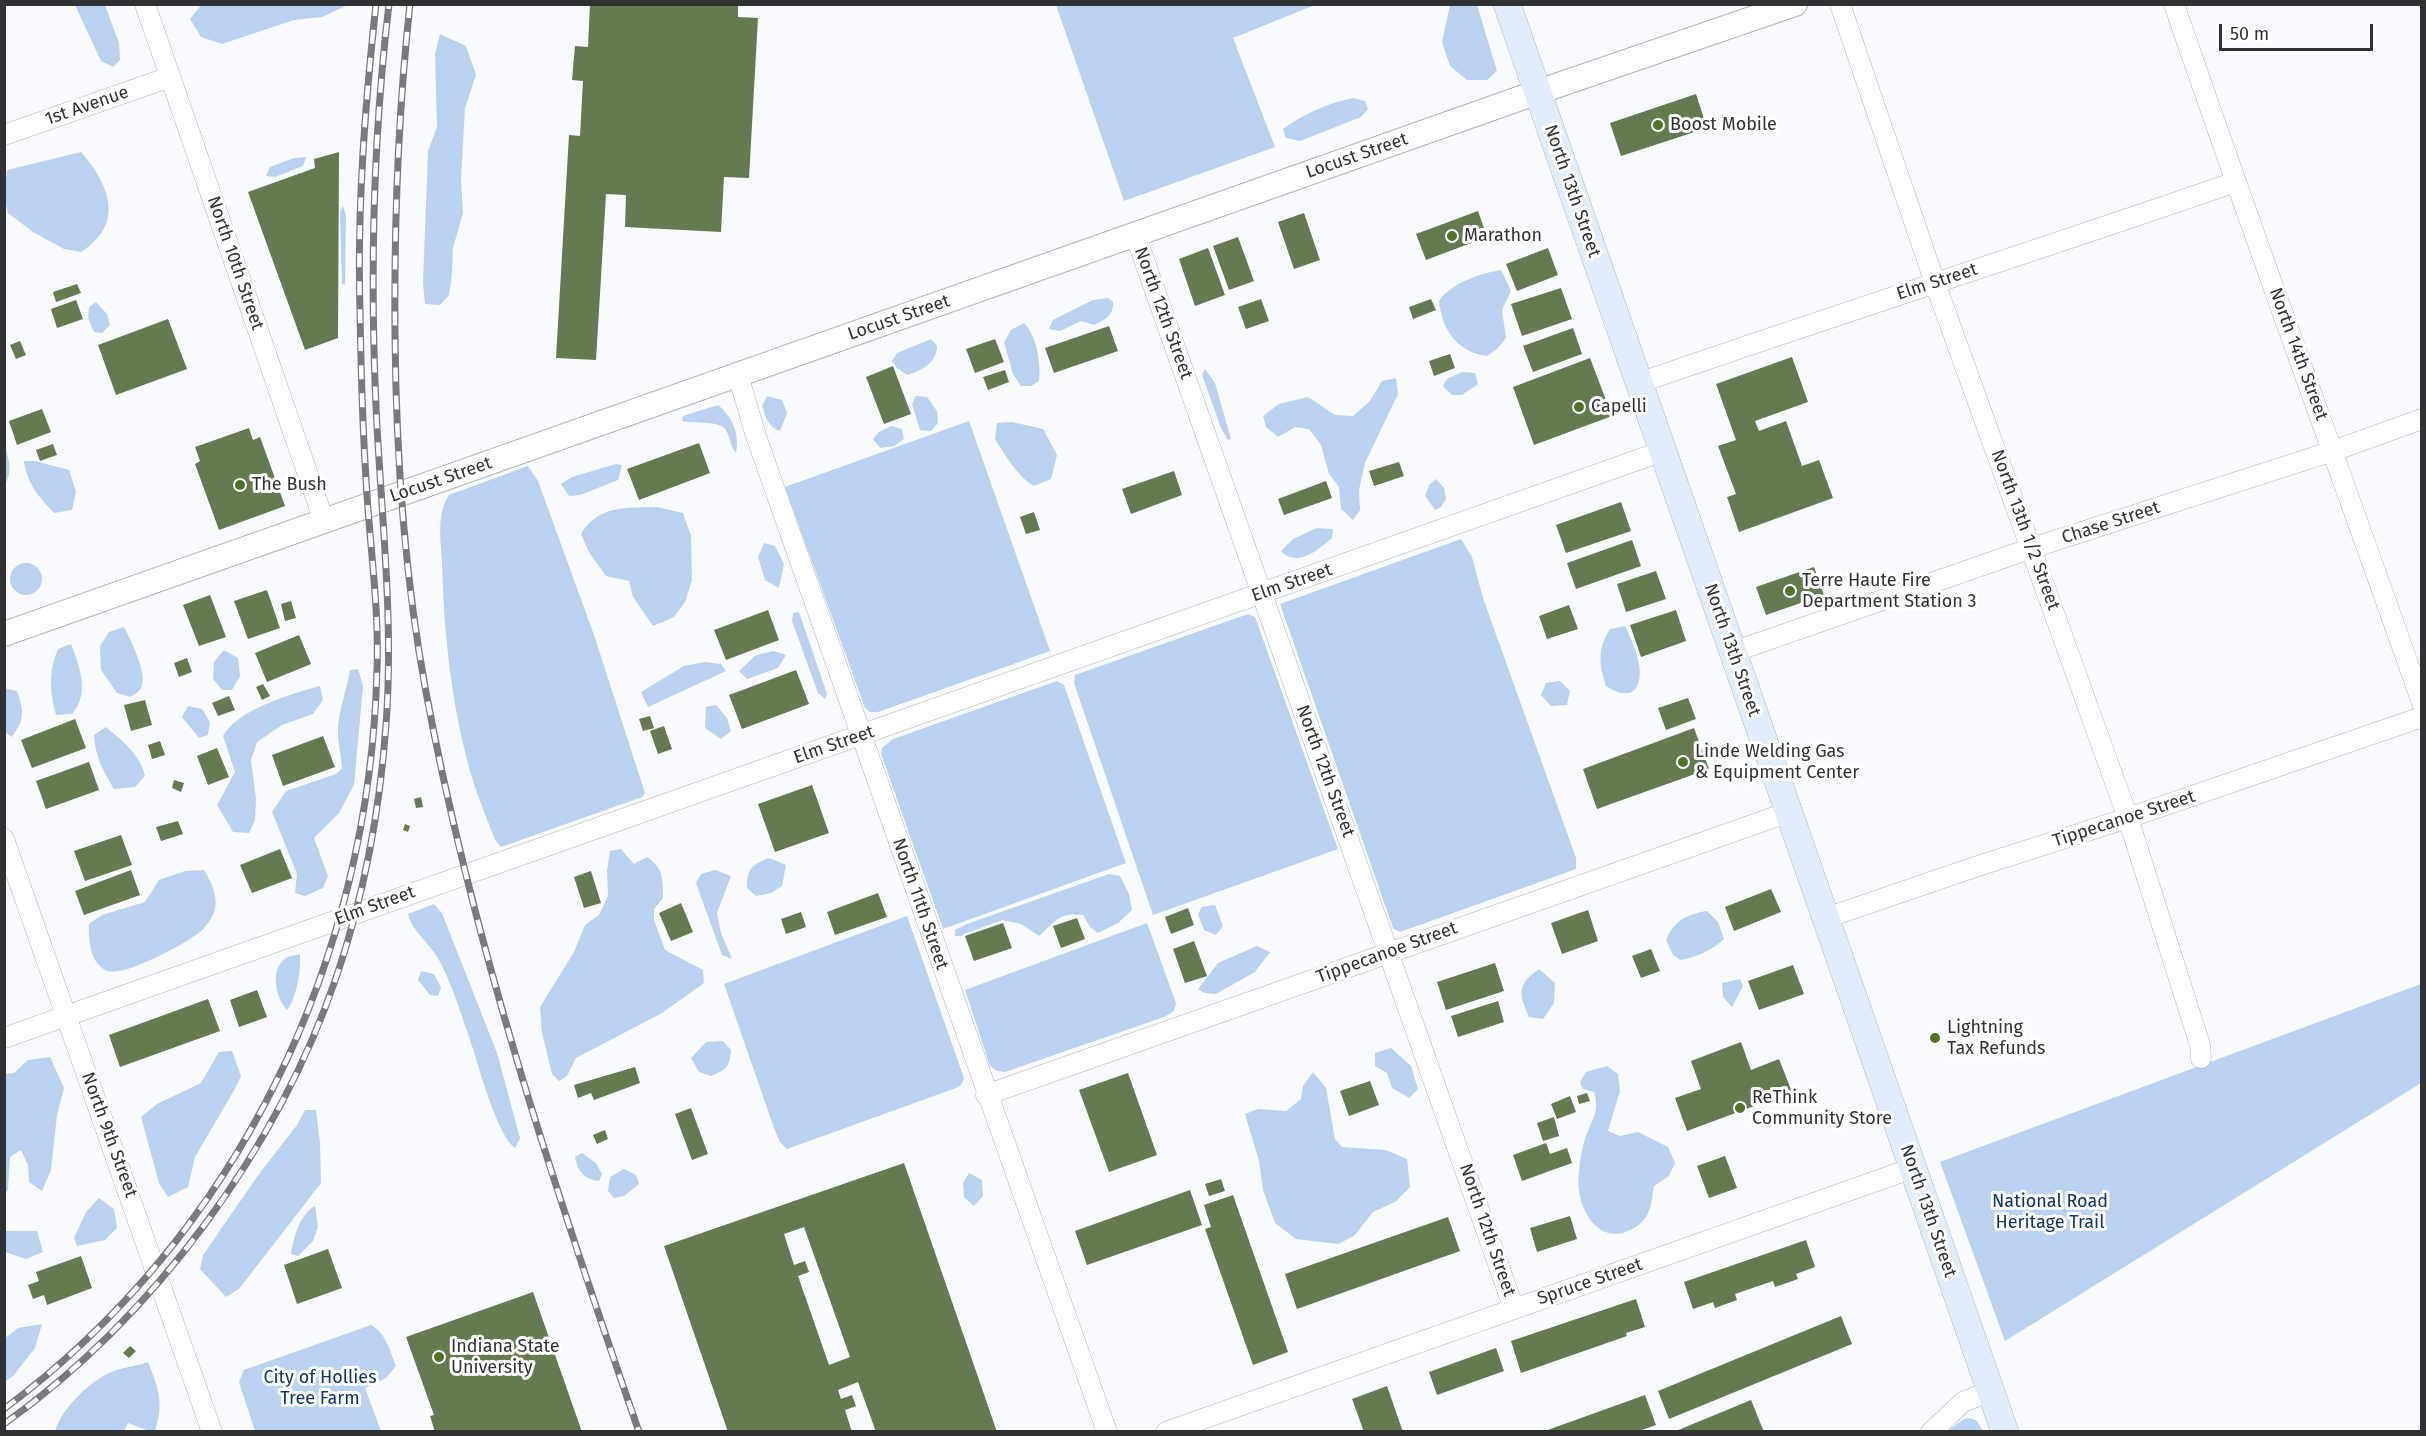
<!DOCTYPE html>
<html>
<head>
<meta charset="utf-8">
<style>
  body { margin:0 }
  #map { position:relative; width:2426px; height:1436px; overflow:hidden; background:#f8fafe; font-family:"Fira Sans",sans-serif }
  canvas { display:block }
  .frame { position:absolute; inset:0; border:6px solid #303133; pointer-events:none }
  .scale { position:absolute; left:2219px; top:24px; width:154px; height:27px; box-sizing:border-box; border:3px solid #303133; border-top:0; padding-left:8px; font-size:18px; line-height:21px; white-space:nowrap; color:#303133; -webkit-text-stroke:4px #fff; paint-order:stroke }
</style>
</head>
<body>
<div id="map">
<canvas width="2426" height="1436"></canvas>
<div class="frame"></div>
<div class="scale">50 m</div>
</div>
<script>
const g = document.querySelector('canvas').getContext('2d');
g.lineJoin = 'round';
function fill(path, color) { g.fillStyle = color; g.fill(path, 'evenodd'); }
function trace(path, color, width, dash) { g.strokeStyle = color; g.lineWidth = width; g.lineCap = dash ? 'butt' : 'round'; g.setLineDash(dash || []); g.stroke(path); }
function drawText(font, color, halo, rows, align = 'center') {
  g.font = font + ' "Fira Sans",sans-serif'; g.lineWidth = 6; g.setLineDash([]); g.textBaseline = 'middle'; g.strokeStyle = halo; g.fillStyle = color; for (const [text, x, y, turn = 0] of rows) {
    g.save(); g.translate(x, y); g.rotate((+turn || 0) * Math.PI / 180); g.textAlign = isNaN(turn) ? turn : align; if (halo) g.strokeText(text, 0, 0); g.fillText(text, 0, 0); g.restore();
  }
}
const green = new Path2D(`
  M75,5H105L119,43L120,60L113,67L101,61Z
  M201,5V4L348,5L322,17L294,20L222,44L201,37L190,19Z
  M1056,5H1315L1233,38L1275,147L1124,201Z
  M1450,5H1477L1497,71L1487,80H1467L1450,66L1442,42Z
  M440,34L466,46L476,75L465,108L461,179L463,213L453,248L452,274L449,295L440,305L425,304L423,283L428,151L437,127L435,54Z
  M1353,98L1365,101L1368,109L1361,117L1300,141L1286,138L1283,129C1304,114 1328,103 1353,98Z
  M81,152C110,185 125,224 81,252L64,249L33,232L8,213L4,196L7,170Z
  M306,157L303,166L275,177L266,176L270,167L294,158Z
  M343,206L346,215L345,285L342,284L340,213Z
  M1501,270L1511,291L1502,310L1506,338L1497,349L1487,356C1457,352 1442,330 1439,301C1451,283 1481,273 1501,270Z
  M1108,298L1113,302C1114,315 1105,320 1094,325L1081,321L1060,331L1049,329L1053,320L1093,300Z
  M96,302L107,314L110,325L102,333L94,332L88,318L89,307Z
  M1024,323C1037,337 1041,362 1039,381L1031,386H1021L1013,374L1004,342L1011,330Z
  M931,339L937,346C937,362 922,371 907,375L897,368L892,361L897,353Z
  M1205,369L1215,383L1231,439L1228,440L1221,428L1202,375Z
  M1462,372L1475,373L1478,384L1462,395H1452L1443,386L1447,379Z
  M1396,378L1398,394L1365,463L1359,490L1360,510L1353,520L1341,509L1339,487L1329,474L1321,445L1309,429L1295,427L1278,437L1266,427L1263,416L1279,404L1308,397L1335,415L1353,416L1370,401L1382,381Z
  M767,396L782,400L787,413L780,431C768,427 766,417 762,406Z
  M916,396L927,397L937,411L938,423L931,431L920,430L912,404Z
  M718,405C732,416 740,434 736,453C730,446 730,437 726,430C719,420 694,424 682,421L683,416Z
  M969,421L1050,651L878,712H870L865,708L785,487Z
  M1012,422L1043,429L1057,455L1051,479L1034,486C1018,477 1005,455 995,439L997,423Z
  M891,426L902,429L904,439L894,446L880,448L873,439L879,432Z
  M5,447C9,460 13,472 5,484Z
  M24,461H35L69,470L76,492L72,510L54,513C39,497 27,484 24,461Z
  M616,464L622,465L618,480L580,495L569,496L561,484L572,477Z
  M528,466L538,481L594,635L645,793L642,797L501,847L495,840C488,821 480,803 474,784C452,712 444,638 442,562C441,541 436,514 449,495Z
  M1436,479L1444,488L1446,499L1441,507L1435,510L1425,496L1429,485Z
  M657,507L683,513L691,536L692,580L685,602L674,617L653,626L633,597L629,581L606,576L589,552L581,534C598,505 626,508 657,507Z
  M1317,528L1333,529L1332,538C1318,550 1297,568 1281,551L1293,539Z
  M1461,539L1472,557L1483,598L1576,858V869L1400,932L1393,928L1280,604Z
  M764,543L775,546L784,564L779,588L765,580L758,557Z
  M10 579a16 16 0 1 1 32 0a16 16 0 1 1-32 0Z
  M799,612L827,694L825,699L818,693L792,621L793,613Z
  M1248,614L1255,617L1338,849L1153,915L1074,683L1075,675Z
  M1625,626C1629,635 1633,643 1636,652C1645,679 1639,707 1606,686C1599,664 1597,649 1610,629Z
  M124,627C131,641 148,673 141,688C139,692 135,694 130,697L117,693L101,670L100,646L109,632Z
  M71,644C80,668 90,693 72,714L56,715C50,691 48,673 58,649Z
  M224,650L238,658L240,676L232,690H222L213,679L214,662Z
  M774,651L786,655L778,668L747,679L739,671L756,655Z
  M705,662L721,664L726,671L648,707L641,692L684,666Z
  M358,669L363,686L354,785L339,813L314,838L328,876L323,888L305,896L295,893L297,874L272,812L286,791L336,774L342,768C341,754 337,739 338,726C340,706 347,689 350,670Z
  M1057,681L1064,685L1126,863L943,929L881,754L882,748L893,739Z
  M1560,681L1570,691L1567,705L1551,706L1541,695L1546,683Z
  M320,686L323,700L313,714L282,725L257,742L251,760L256,799L255,820L249,833L233,832L217,805L235,772L223,736C238,709 291,694 320,686Z
  M4,688L17,691C24,712 25,718 12,737L5,732Z
  M716,705L727,718L731,731L721,739L705,728L706,707Z
  M188,706L202,709L210,722L208,735L199,738L182,717Z
  M106,727C122,741 141,755 145,776L135,787L114,789C103,771 95,756 94,735Z
  M621,849L634,864L647,857C664,868 663,880 663,898L654,909V920L665,950L703,970L704,983L662,1013L576,1058L567,1076L559,1081L552,1074L542,1033L540,1007L574,952L585,925L599,915L608,896L607,871L610,851Z
  M769,858L786,865L782,886L771,893L756,896L747,888C747,869 751,865 769,858Z
  M204,870C211,882 218,895 215,909C214,916 205,928 200,932C187,943 124,977 108,971C90,965 88,939 89,924L102,915L145,902L159,880L185,871Z
  M715,870L731,876L717,913L721,933L732,959L722,955L696,883L701,874Z
  M1109,874L1120,876L1129,894L1132,910L1118,923L1098,933L1090,927L1083,915C1058,912 1056,921 1039,936L1021,924L1002,920L964,934L962,936H955V930L967,924Z
  M434,904L442,913L497,1053L520,1138L515,1148C496,1134 478,1062 469,1037C460,1011 452,984 439,960C430,943 413,933 408,914Z
  M1215,905L1223,926L1216,935L1204,930L1198,914L1202,907Z
  M1707,911L1718,922L1724,939C1711,951 1699,956 1681,960L1673,955L1666,940C1674,921 1687,914 1707,911Z
  M907,916L964,1078L962,1084L956,1088L787,1149L780,1142L774,1128L724,984Z
  M1147,923L1176,1003L1174,1011L1164,1017L1005,1072L997,1071L990,1066L965,990Z
  M1257,946L1270,952L1255,972L1216,994L1204,993L1198,989L1218,963Z
  M300,954C301,970 297,997 287,1010C276,999 269,969 286,958C289,956 296,955 300,954Z
  M1539,969L1555,983L1554,1003L1543,1019L1529,1017C1519,994 1516,985 1539,969Z
  M421,971L434,974L441,987L438,996L430,995L418,980Z
  M1740,979L1743,986L1732,1007L1723,997L1722,983Z
  M2421,984V1083L2005,1341L1940,1162Z
  M723,1041L731,1050C730,1067 726,1070 711,1076L699,1072L691,1058L706,1042Z
  M1391,1048L1411,1066L1418,1089L1409,1098L1392,1088L1387,1073L1375,1066V1053Z
  M232,1051L241,1076L236,1087L195,1157L188,1187L168,1197L159,1183L141,1117L157,1104L201,1083L219,1052Z
  M50,1057L64,1088L57,1115L51,1170L42,1191L29,1182L28,1165L21,1150L10,1157L8,1190L5,1194V1074L14,1073L28,1060Z
  M1607,1066L1618,1074L1620,1091L1608,1131L1620,1136L1638,1132L1668,1147L1675,1163L1669,1176L1654,1186C1652,1194 1652,1206 1648,1213C1644,1222 1637,1227 1628,1231C1601,1243 1582,1215 1579,1191C1577,1176 1581,1150 1586,1136C1592,1119 1600,1111 1594,1092L1583,1089L1580,1082L1586,1072Z
  M1313,1072L1326,1088L1335,1139L1342,1147L1386,1150L1407,1159L1410,1187L1395,1202L1373,1212L1354,1236L1338,1244L1296,1239L1275,1223L1263,1190L1259,1161L1245,1114L1258,1109L1286,1111L1301,1099L1303,1086Z
  M305,1110H316L320,1143L321,1183L239,1289L226,1297L200,1269L203,1255L259,1174L297,1125Z
  M582,1153L596,1163L602,1174L599,1181C585,1180 577,1171 575,1157Z
  M624,1169L636,1175L639,1184L624,1196L614,1198L608,1191L610,1177Z
  M969,1173L982,1180L983,1196L974,1206L964,1197L963,1183Z
  M99,1198L114,1209L117,1228L105,1240L77,1246L74,1238L86,1212Z
  M315,1206L318,1227L313,1241L298,1256L291,1254C294,1237 299,1215 315,1206Z
  M4,1231H37L43,1252L26,1259L5,1252Z
  M42,1324L35,1348L13,1376L5,1382V1338L18,1328Z
  M371,1325C386,1333 390,1351 396,1366L386,1378L365,1388L381,1431H255L239,1382L244,1370Z
  M148,1362C159,1390 164,1403 155,1431H149L128,1423L124,1431H55C62,1409 86,1385 107,1374C120,1367 135,1367 148,1362Z
  M1970,1418L1977,1421L1983,1431H1947L1964,1419Z`);
const building = new Path2D(`
  M590,4H738V17L758,18L749,178L724,177L721,232L625,227L626,195L606,194L596,360L556,358L569,135L580,136L583,81L572,80L575,46L588,47Z
  M1696,94L1707,128L1621,156L1610,123Z
  M339,152L338,338L305,350L248,192L315,168L314,159Z
  M1478,211L1487,237L1426,260L1416,234Z
  M1304,213L1320,260L1294,269L1278,222Z
  M1238,237L1254,281L1229,290L1213,246Z
  M1208,248L1225,295L1195,306L1179,259Z
  M1548,248L1558,275L1517,291L1506,264Z
  M77,284L81,293L56,302L53,292Z
  M1561,288L1572,319L1522,336L1511,304Z
  M1261,299L1269,321L1246,329L1238,307Z
  M1431,299L1436,310L1413,319L1409,307Z
  M76,300L83,319L57,328L51,309Z
  M168,319L187,369L116,395L98,345Z
  M1109,326L1118,351L1054,373L1045,348Z
  M1573,328L1582,354L1533,372L1523,346Z
  M995,339L1004,362L975,373L966,349Z
  M20,341L26,355L16,359L10,345Z
  M1450,354L1455,368L1434,376L1429,361Z
  M1792,357L1808,402L1755,421L1759,431L1786,421L1802,466L1819,460L1833,498L1739,532L1727,497L1736,494L1718,446L1736,440L1716,384Z
  M1590,358L1612,416L1534,445L1513,387Z
  M893,366L911,414L884,424L866,377Z
  M1005,370L1009,382L988,390L983,377Z
  M42,409L51,432L17,445L9,421Z
  M249,428L253,440L260,437L285,506L219,530L195,464L200,461L195,447Z
  M699,443L710,473L639,500L627,469Z
  M53,444L57,455L40,461L36,450Z
  M1399,462L1404,476L1374,486L1369,471Z
  M1174,471L1182,495L1131,514L1122,489Z
  M1326,481L1332,498L1284,515L1278,499Z
  M1621,502L1631,531L1566,553L1556,525Z
  M1034,512L1040,530L1026,534L1020,517Z
  M1632,540L1641,566L1576,589L1567,563Z
  M1814,567L1824,595L1766,615L1756,587Z
  M1656,571L1666,599L1626,612L1617,584Z
  M267,590L280,628L248,639L234,601Z
  M210,595L226,637L199,646L183,605Z
  M291,601L296,618L285,621L281,604Z
  M1569,605L1578,629L1547,639L1539,616Z
  M768,610L779,640L726,660L714,630Z
  M1676,610L1686,641L1641,657L1630,625Z
  M299,635L311,664L267,682L255,653Z
  M187,658L192,672L179,677L174,663Z
  M796,670L809,704L742,729L729,695Z
  M263,684L270,696L262,700L256,687Z
  M229,696L235,710L218,716L212,703Z
  M1688,698L1696,719L1666,730L1658,708Z
  M145,700L152,725L131,731L124,705Z
  M650,716L654,728L643,731L639,719Z
  M75,719L86,748L32,768L21,740Z
  M664,726L672,749L658,754L650,731Z
  M1694,728L1709,769L1597,809L1583,769Z
  M323,736L335,767L283,786L272,755Z
  M160,741L165,755L152,759L148,745Z
  M217,748L229,777L208,785L197,756Z
  M89,762L99,790L46,809L36,781Z
  M174,780L184,783L181,792L172,788Z
  M812,785L829,833L775,852L758,804Z
  M421,797L423,807L416,808L414,799Z
  M178,821L183,834L161,841L156,827Z
  M405,824L410,826L408,832L403,830Z
  M121,835L132,865L85,881L74,851Z
  M280,849L292,878L252,893L240,865Z
  M131,870L140,895L84,915L75,891Z
  M591,871L601,903L584,908L574,877Z
  M1771,889L1781,912L1734,931L1725,907Z
  M878,893L887,917L835,935L827,912Z
  M681,903L693,932L671,941L659,913Z
  M1188,908L1194,925L1171,934L1165,917Z
  M1588,910L1598,941L1562,954L1551,923Z
  M801,912L806,927L786,934L781,919Z
  M1077,918L1085,939L1061,948L1053,926Z
  M1003,923L1012,948L974,961L965,936Z
  M1194,941L1207,976L1185,983L1173,949Z
  M1651,949L1660,971L1641,978L1632,956Z
  M1495,963L1504,991L1446,1010L1437,982Z
  M1793,965L1804,994L1759,1010L1748,981Z
  M257,990L267,1017L239,1027L230,1000Z
  M208,999L220,1031L120,1067L109,1035Z
  M1498,1001L1504,1022L1458,1037L1451,1016Z
  M1741,1042L1751,1070L1779,1059L1792,1092L1687,1131L1675,1098L1701,1089L1691,1061Z
  M635,1067L640,1083L594,1100L591,1093L578,1098L574,1085Z
  M1128,1073L1157,1155L1109,1172L1079,1090Z
  M1370,1081L1379,1105L1349,1116L1340,1091Z
  M1587,1093L1590,1101L1579,1104L1577,1096Z
  M1570,1096L1576,1112L1557,1119L1551,1104Z
  M691,1108L708,1154L692,1160L675,1114Z
  M1554,1117L1559,1136L1543,1141L1537,1123Z
  M605,1130L608,1139L597,1144L593,1135Z
  M1546,1143L1550,1154L1567,1148L1572,1163L1522,1181L1513,1155Z
  M1725,1156L1737,1188L1709,1198L1697,1166Z
  M904,1163L997,1432H876L858,1382L838,1390L841,1399L852,1395L856,1406L845,1410L852,1432H728L664,1246ZM804,1227L850,1357L829,1365L798,1276L809,1272L805,1261L794,1265L784,1234Z
  M1221,1179L1225,1191L1209,1196L1205,1184Z
  M1190,1190L1202,1225L1087,1265L1075,1231Z
  M1233,1195L1288,1352L1253,1365L1205,1229L1211,1227L1204,1205Z
  M1570,1216L1577,1239L1537,1252L1530,1228Z
  M1448,1217L1460,1251L1297,1309L1285,1274Z
  M1806,1240L1815,1267L1796,1274L1798,1279L1775,1287L1773,1281L1735,1294L1737,1300L1715,1308L1713,1302L1693,1309L1684,1282Z
  M328,1249L342,1288L297,1304L284,1265Z
  M81,1256L92,1288L47,1305L44,1295L33,1299L28,1285L39,1281L36,1272Z
  M533,1292L582,1432H435L430,1416L434,1415L406,1337Z
  M1636,1299L1645,1327L1626,1333L1627,1336L1521,1373L1511,1341Z
  M1841,1316L1852,1344L1669,1419L1658,1391Z
  M130,1346L136,1351L129,1358L123,1353Z
  M1496,1348L1504,1371L1437,1395L1429,1372Z
  M1387,1386L1403,1432H1364L1352,1399Z
  M1645,1395L1656,1425L1636,1432H1542Z
  M1751,1400L1764,1432H1676V1431Z`);
const minor = new Path2D(`
  M145,4L324,521
  M1840,4L1935,283L2128,818L2200,1045L2201,1058
  M2174,4C2254,238 2340,470 2422,703
  M4,135L170,77
  M1135,234L1514,1309
  M738,375L756,436L1107,1432
  M1639,383C1837,314 2037,251 2235,182
  M1733,652L2032,548L2333,451L2422,419
  M4,839L212,1432
  M1826,918L1978,866L2128,818L2422,717
  M4,1038L1663,451
  M986,1095L1789,812
  M1166,1432L1913,1168
  M1931,1432L1963,1402L1991,1391`);
const tertiary = new Path2D(`
  M4,634L1538,92L1795,4`);
const secondary = new Path2D(`
  M1507,4L2005,1432`);
const rail = new Path2D(`
  M410,4C398,114 394,224 395,334C396,454 404,574 426,692C473,945 555,1189 639,1432
  M4,1409C239,1234 370,959 377,669C379,616 372,562 368,509C363,443 361,376 360,310C357,208 365,106 376,4
  M4,1424C154,1317 278,1149 337,975C364,895 380,809 386,725C394,619 381,513 376,407C370,273 373,138 389,4`);
const markers = [
  [1658,125,6,"#537228"],
  [1452,236,6,"#537228"],
  [1579,407,6,"#537228"],
  [240,485,6,"#537228"],
  [1790,591,6,"#537228"],
  [1683,762,6,"#537228"],
  [1935,1038,6,"#537228"],
  [1740,1108,6,"#537228"],
  [439,1357,6,"#537228"]
];
const streetNames = [
  ["1st Avenue",87,106,-19],
  ["Locust Street",1357,156,-19],
  ["North 13th Street",1572,191,71],
  ["North 10th Street",235,263,71],
  ["Elm Street",1937,282,-18],
  ["North 12th Street",1163,313,70],
  ["Locust Street",899,318,-19],
  ["North 14th Street",2298,354,70],
  ["Locust Street",441,480,-19],
  ["Chase Street",2111,523,-18],
  ["North 13th 1/2 Street",2025,530,70],
  ["Elm Street",1292,583,-19],
  ["North 13th Street",1732,650,71],
  ["Elm Street",834,745,-19],
  ["North 12th Street",1325,771,70],
  ["Tippecanoe Street",2124,819,-18],
  ["North 11th Street",920,904,71],
  ["Elm Street",375,906,-20],
  ["Tippecanoe Street",1387,953,-20],
  ["North 9th Street",109,1135,70],
  ["North 13th Street",1928,1211,71],
  ["North 12th Street",1487,1230,71],
  ["Spruce Street",1590,1282,-19]
];
const poiNames = [
  ["Boost Mobile",1670,125],
  ["Marathon",1464,236],
  ["Capelli",1591,407],
  ["The Bush",252,485],
  ["Terre Haute Fire",1802,581],
  ["Department Station 3",1802,602],
  ["Linde Welding Gas",1695,752],
  ["& Equipment Center",1695,773],
  ["Lightning",1947,1028],
  ["Tax Refunds",1947,1049],
  ["ReThink",1752,1098],
  ["Community Store",1752,1119],
  ["Indiana State",451,1347],
  ["University",451,1368]
];
const parkNames = [
  ["National Road",2050,1202],
  ["Heritage Trail",2050,1223],
  ["City of Hollies",320,1378],
  ["Tree Farm",320,1399]
];
fill(green, '#bbd1f1');
fill(building, '#667a51');
trace(minor, '#b0b4b8', 21);
trace(tertiary, '#b0b4b8', 26);
trace(secondary, '#b0b4b8', 28);
trace(minor, '#fff', 20);
trace(tertiary, '#fff', 24);
trace(secondary, '#e2ecfa', 27);
trace(rail, '#797a7d', 7);
trace(rail, '#fff', 4.5, [14]);
for (const [x, y, r, color] of markers) { const dot = new Path2D(); dot.arc(x, y, r, 0, 2 * Math.PI); g.fillStyle = color; g.fill(dot); trace(dot, '#fff', 2); }
drawText('18px', '#303133', '#fff', streetNames);
drawText('18px', '#303133', '#fff', poiNames, 'left');
drawText('18px', '#103465', '#fff', parkNames);
</script>
</body>
</html>
